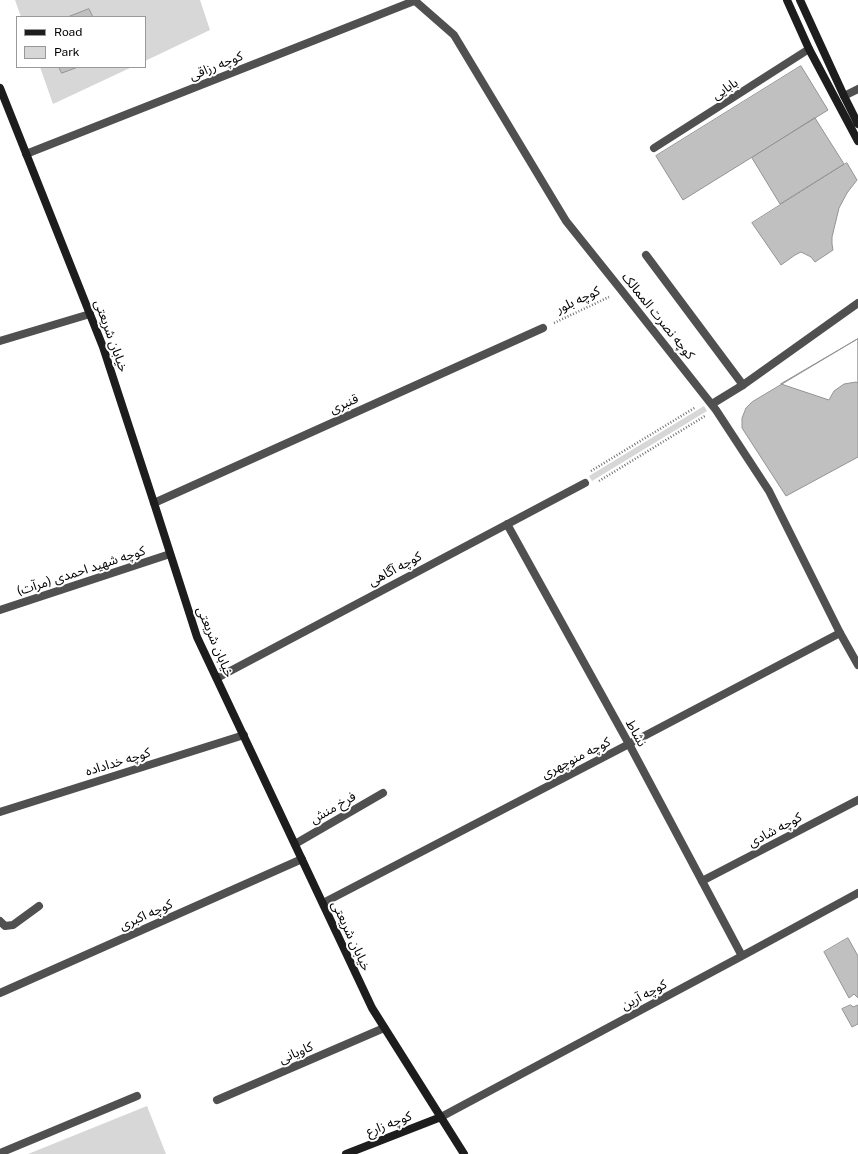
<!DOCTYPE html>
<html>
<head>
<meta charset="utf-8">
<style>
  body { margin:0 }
  #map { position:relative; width:858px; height:1154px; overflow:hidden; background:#fff; font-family:"Public Sans",sans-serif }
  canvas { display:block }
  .legend { position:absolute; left:16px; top:16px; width:130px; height:52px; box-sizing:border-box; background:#fff; border:1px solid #999; margin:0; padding:5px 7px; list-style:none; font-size:12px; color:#000 }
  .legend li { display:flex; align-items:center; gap:8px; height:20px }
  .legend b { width:20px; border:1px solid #999 }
</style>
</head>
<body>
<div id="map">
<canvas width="858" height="1154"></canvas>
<ul class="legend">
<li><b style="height:5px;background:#1d1d1d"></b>Road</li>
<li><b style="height:11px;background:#d7d7d7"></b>Park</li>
</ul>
</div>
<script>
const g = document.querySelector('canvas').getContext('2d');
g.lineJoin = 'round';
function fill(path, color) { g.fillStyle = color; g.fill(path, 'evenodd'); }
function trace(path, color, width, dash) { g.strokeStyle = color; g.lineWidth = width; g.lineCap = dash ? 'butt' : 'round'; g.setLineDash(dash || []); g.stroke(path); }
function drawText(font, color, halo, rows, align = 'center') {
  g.font = font + ' "Public Sans","Noto Sans Arabic",sans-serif'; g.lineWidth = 4; g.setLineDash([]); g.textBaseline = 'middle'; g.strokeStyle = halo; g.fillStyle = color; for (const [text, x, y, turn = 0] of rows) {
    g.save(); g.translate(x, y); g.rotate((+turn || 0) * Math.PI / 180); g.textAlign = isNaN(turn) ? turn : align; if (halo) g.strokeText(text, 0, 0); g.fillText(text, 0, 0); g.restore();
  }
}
const green = new Path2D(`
  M15,0H200L210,30L145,61V17H21Z
  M40,67H132L53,104Z
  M704,406L707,411L592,481L589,476Z
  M147,1106L166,1154H28Z`);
const building = new Path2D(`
  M89,9L93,17H68Z
  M801,66L828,110L683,200L656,156Z
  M59,67H78L62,73Z
  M815,118L844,164L780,204L752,158Z
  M847,163L857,180L847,193L839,208L832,237V244L833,250L815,262L811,257L801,252L795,255L781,265L752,223Z
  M858,339V383L856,382L844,384L834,391L829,400L781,384Z
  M858,339V457L786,496L742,428V418L746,408L752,402Z
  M848,938L858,956V998L854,994L849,998L824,952Z
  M851,1005L853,1007L858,1005V1024L852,1027L842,1009Z`);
const path = new Path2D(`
  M554,323L609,297
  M591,471L696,407
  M599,481L705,416`);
const lane = new Path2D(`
  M844,96L858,89
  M654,148L809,49
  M26,154L414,1
  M646,255L743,385
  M0,341L90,314
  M154,503L543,328
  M702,881L858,800
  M323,903L629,744L840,633
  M0,921L5,926L13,925L39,906`);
const street = new Path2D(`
  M414,0L454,35L566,221L622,291L716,410L769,491L840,633L858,665
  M712,404L743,385L858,303
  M507,524L629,744L742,956
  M0,610L170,554
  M217,678L585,483
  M0,812L244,735
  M295,844L383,793
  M0,993L302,859
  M217,1100L384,1028
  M441,1117L742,956L858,893
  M0,1153L137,1096`);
const secondary = new Path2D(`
  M787,0L809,49L858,141
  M800,0L844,96L858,124
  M0,88L103,347L154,503L197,637L372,1008L464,1154
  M346,1154L441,1117`);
const streetNames = [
  ["کوچه رزاقی",216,66,-22],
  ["بابایی",725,89,-33],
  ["کوچه بلور",578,300,-25],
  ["کوچه نصرت الممالک",658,316,51],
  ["خیابان شریعتی",111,336,70],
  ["قنبری",344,404,-24],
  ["کوچه آگاهی",395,569,-28],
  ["کوچه شهید احمدی (مرآت)",81,571,-18],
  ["خیابان شریعتی",215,642,67],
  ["نشاط",636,733,61],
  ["کوچه منوچهری",576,758,-27],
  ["کوچه خداداده",118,762,-17],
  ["فرخ منش",333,808,-30],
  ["کوچه شادی",775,830,-28],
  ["کوچه اکبری",146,915,-24],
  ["خیابان شریعتی",351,936,65],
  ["کوچه آرین",644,995,-28],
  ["کاویانی",296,1053,-23],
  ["کوچه زارع",389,1124,-21]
];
fill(green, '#d7d7d7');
fill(building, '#c0c0c0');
trace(building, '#949494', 1);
trace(path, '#727272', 2.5, [1, 2]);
trace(lane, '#505050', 8);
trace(street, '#505050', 8);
trace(secondary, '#1d1d1d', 8);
drawText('13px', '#000', '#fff', streetNames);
</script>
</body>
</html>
